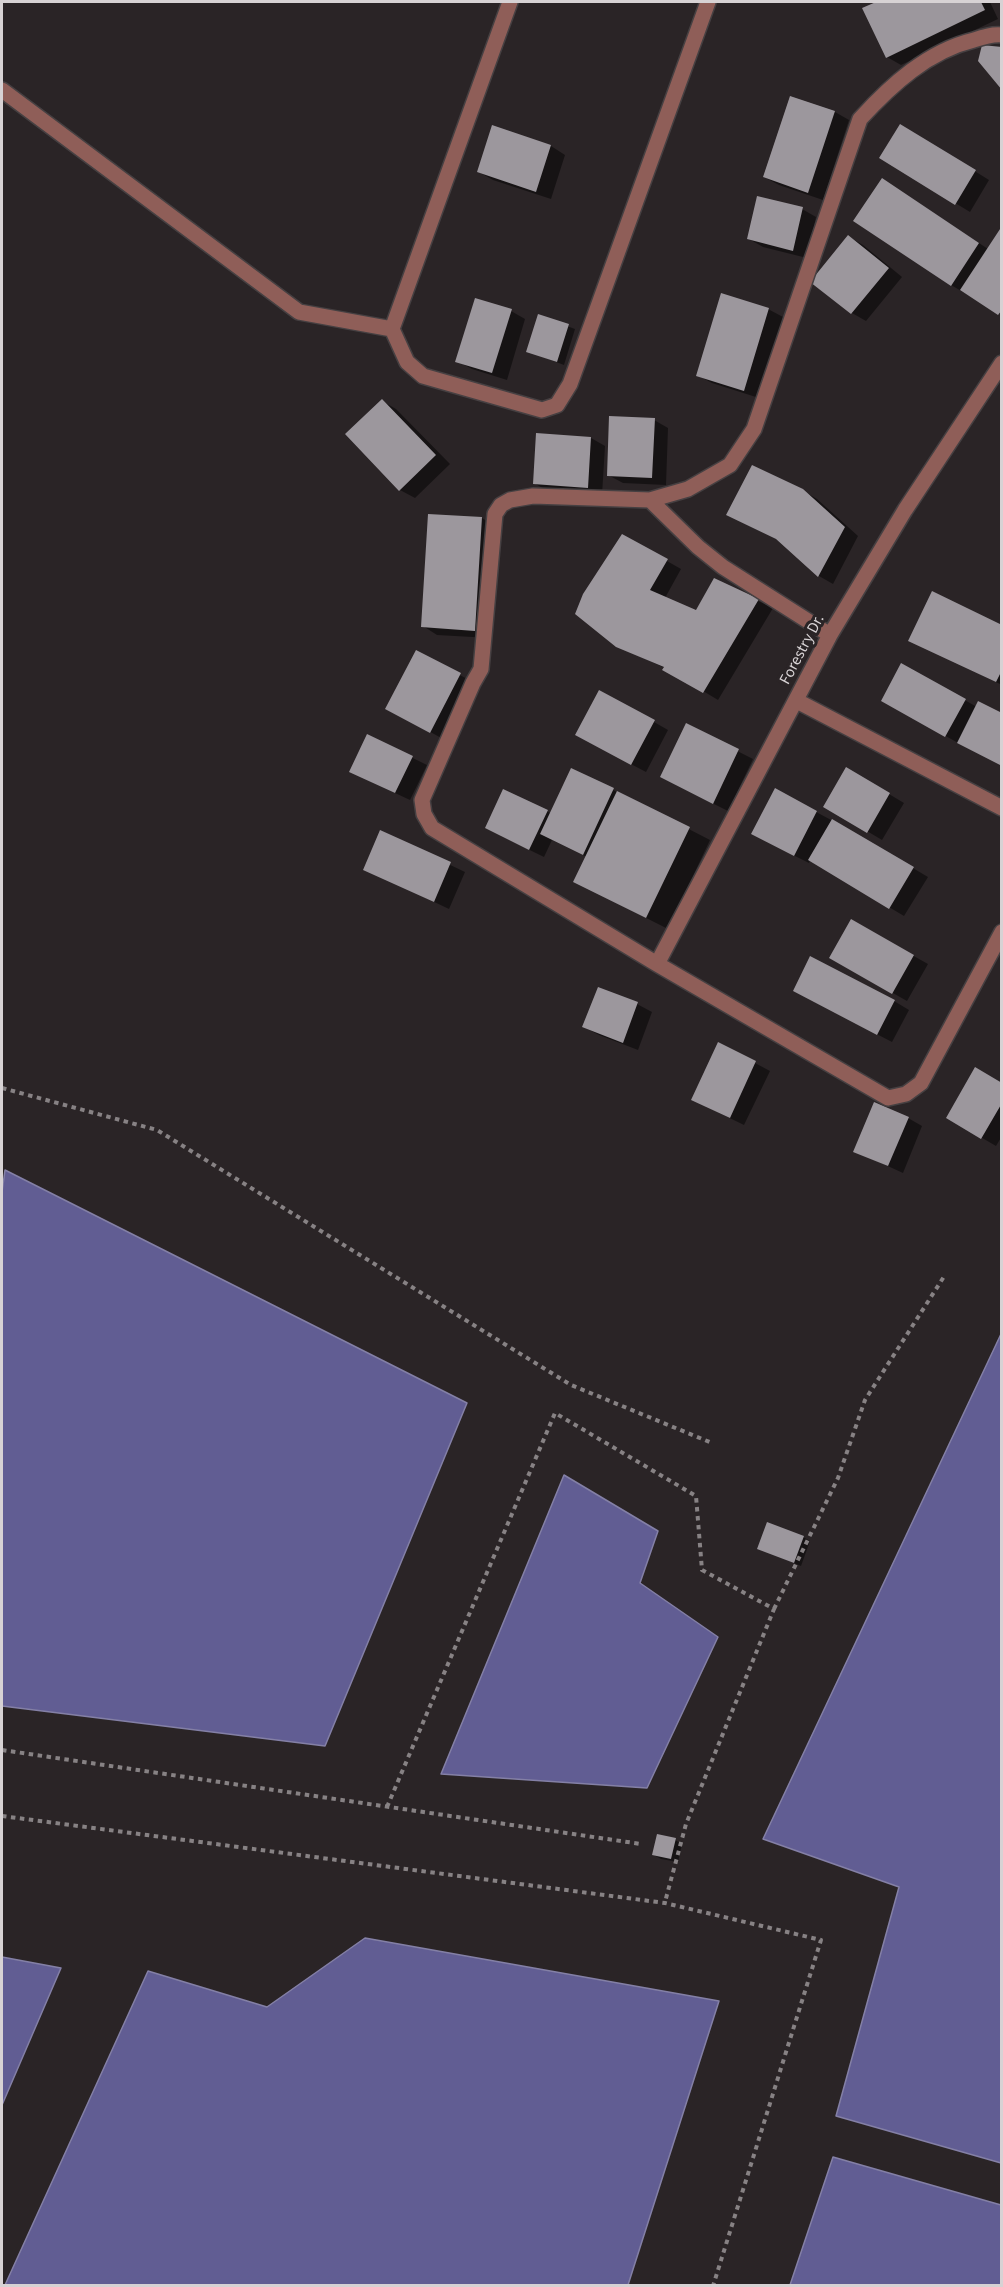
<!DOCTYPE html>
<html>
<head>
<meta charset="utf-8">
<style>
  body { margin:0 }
  #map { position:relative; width:1003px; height:2287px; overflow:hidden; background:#2a2426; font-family:"Source Sans 3",sans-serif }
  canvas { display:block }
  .frame { position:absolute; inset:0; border:3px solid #d7d2d4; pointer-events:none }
</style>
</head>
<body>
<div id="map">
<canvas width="1003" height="2287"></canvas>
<div class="frame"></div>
</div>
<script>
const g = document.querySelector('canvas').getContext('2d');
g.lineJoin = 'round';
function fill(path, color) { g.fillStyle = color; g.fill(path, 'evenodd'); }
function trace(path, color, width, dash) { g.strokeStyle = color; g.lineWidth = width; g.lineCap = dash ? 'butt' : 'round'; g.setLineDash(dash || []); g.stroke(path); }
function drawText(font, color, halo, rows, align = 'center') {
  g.font = font + ' "Source Sans 3",sans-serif'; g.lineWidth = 6; g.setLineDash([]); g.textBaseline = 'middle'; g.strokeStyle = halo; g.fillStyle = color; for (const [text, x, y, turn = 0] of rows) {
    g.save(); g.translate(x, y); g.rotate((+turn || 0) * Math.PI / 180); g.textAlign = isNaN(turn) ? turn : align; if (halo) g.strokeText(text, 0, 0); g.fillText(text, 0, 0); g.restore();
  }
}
const water = new Path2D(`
  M5,1170L467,1403L325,1746L2,1706V1192Z
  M1001,1334V2163L836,2116L899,1887L763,1839Z
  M564,1475L658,1531L640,1583L718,1637L647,1788L441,1774Z
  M365,1938L719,2001L628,2285H5L148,1971L267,2007Z
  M2,1957L61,1968L2,2105Z
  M833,2157L1001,2205V2285H790Z`);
const shadow = new Path2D(`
  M879,2H990L998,19L901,65L887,57L864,9Z
  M835,112L849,120L823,200L779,185L764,177Z
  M493,127L551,146L565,155L551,199L493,180L479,172Z
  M915,134L989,180L970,212L881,158Z
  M896,188L988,249L1002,228V315L951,285Z
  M802,209L816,217L807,258L763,247L749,239Z
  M849,237L863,245L902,277L866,321L852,313Z
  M768,309L783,317L759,398L712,383L697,375Z
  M511,311L525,319L507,380L472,369L457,361Z
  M539,316L575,329L564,365L527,351Z
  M382,401L396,409L450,464L415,498L400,490L347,434Z
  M654,420L668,428L666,485L623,483L608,475Z
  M591,438L605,446L602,495L549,492L534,483Z
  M802,490L817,499L858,536L833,584L819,576L780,541L728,515Z
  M429,515L482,518L496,527L490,638L437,635L423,626Z
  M623,536L681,569L665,598L697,612L714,580L773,608L718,700L665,668L617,646Z
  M1002,627V685L910,640Z
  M416,652L475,683L445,740L401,716Z
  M902,665L977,707L960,744L883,701Z
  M654,722L668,730L646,772L591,743Z
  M686,725L753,759L728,811L676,785Z
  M368,736L427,765L410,800L365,779Z
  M847,769L904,803L882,840L825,806Z
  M613,790L710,840L668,929L575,882L587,857L552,840L544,857L501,836L547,811L551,814Z
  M775,790L833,821L928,877L904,916L810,860L809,863L767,842Z
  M381,832L465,872L449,909L365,869Z
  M851,921L928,964L907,1001L831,958Z
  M598,989L637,1004L652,1012L638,1050L599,1035L584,1027Z
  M809,999L894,1001L909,1010L892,1042Z
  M755,1063L770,1071L744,1125L707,1107Z
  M1002,1085V1136L996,1146L948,1118Z
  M908,1118L922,1126L903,1173L855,1151Z
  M803,1537L810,1541L801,1566L764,1550Z
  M675,1840L682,1844L678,1862L661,1859L654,1855Z`);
const building = new Path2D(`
  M876,2H981L985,10L886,58L862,8Z
  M982,45L1002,47V90L978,61Z
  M790,96L835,111L808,193L763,177Z
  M900,124L976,170L955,205L879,158Z
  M492,125L551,145L536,192L477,172Z
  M882,178L979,243L951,286L853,221Z
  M757,196L803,207L793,251L747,239Z
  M1002,226V310L998,315L960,290Z
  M848,235L889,268L851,314L810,282Z
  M721,293L769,308L744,391L696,376Z
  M475,298L512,309L492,373L455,362Z
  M538,314L569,324L557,362L526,352Z
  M382,399L436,455L399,491L345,434Z
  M609,416L655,418L652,478L607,476Z
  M536,433L591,437L588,488L533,484Z
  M752,465L803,489L845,527L818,577L776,539L726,515Z
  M428,514L482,517L475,631L421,627Z
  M622,534L668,559L650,590L696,610L714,578L759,599L703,693L662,670L664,667L616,647L575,614L583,594Z
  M932,591L1002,625V670L996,682L908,641Z
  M416,650L461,673L430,733L385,709Z
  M901,663L966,699L945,737L881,701Z
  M599,690L655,720L631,765L575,735Z
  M978,701L1002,713V766L957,743Z
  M686,723L739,749L713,804L660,777Z
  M367,734L413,756L395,793L349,772Z
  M846,767L890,793L867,833L823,807Z
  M571,768L614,788L583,855L540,834Z
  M775,788L817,811L794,856L751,834Z
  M503,789L548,810L529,850L485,828Z
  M617,791L690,827L646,918L573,882Z
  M832,819L914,867L889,909L808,860Z
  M380,830L451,862L434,902L363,870Z
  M851,919L914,955L892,994L829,958Z
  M810,956L895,1000L877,1035L793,991Z
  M598,987L638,1002L623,1043L582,1027Z
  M718,1042L756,1061L730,1118L691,1100Z
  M975,1067L1002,1083V1103L981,1139L946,1118Z
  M874,1102L909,1117L888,1166L853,1152Z
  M767,1522L804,1536L794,1563L757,1549Z
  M657,1834L676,1838L671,1859L652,1855Z`);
const path = new Path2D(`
  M2,1088L157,1130L571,1385L712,1443
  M774,1609L838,1478L865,1400L945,1275
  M2,1750L641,1844
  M387,1807L555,1413L696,1496L702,1570L774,1609L686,1824L665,1902
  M2,1816L665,1903L821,1940L713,2286`);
const minor = new Path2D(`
  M510,2L392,329L407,362L423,376L542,410L557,405L570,384L708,2
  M1002,35C992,34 983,37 974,40C928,51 891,85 860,119L754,429L730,465L688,489L650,500L533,496L510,500L501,505L495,514L481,669L473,683L422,800L424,814L432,828L657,964L888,1098L906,1094L921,1083L1002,932
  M2,90L299,312L392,329
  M650,500L698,547L723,567L830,635
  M797,701L1002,808
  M657,964L830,635L905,510L1002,363`);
const streetNames = [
  ["Forestry Dr.",803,650,-62]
];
fill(water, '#615d93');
trace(water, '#8480a6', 1.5);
fill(shadow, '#0007');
fill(building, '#9c979d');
trace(minor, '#464042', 18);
trace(path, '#878284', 4, [4.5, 4.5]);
trace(minor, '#8f5e58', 15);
drawText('16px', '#d7d2d4', '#2a2426', streetNames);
</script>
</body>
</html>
